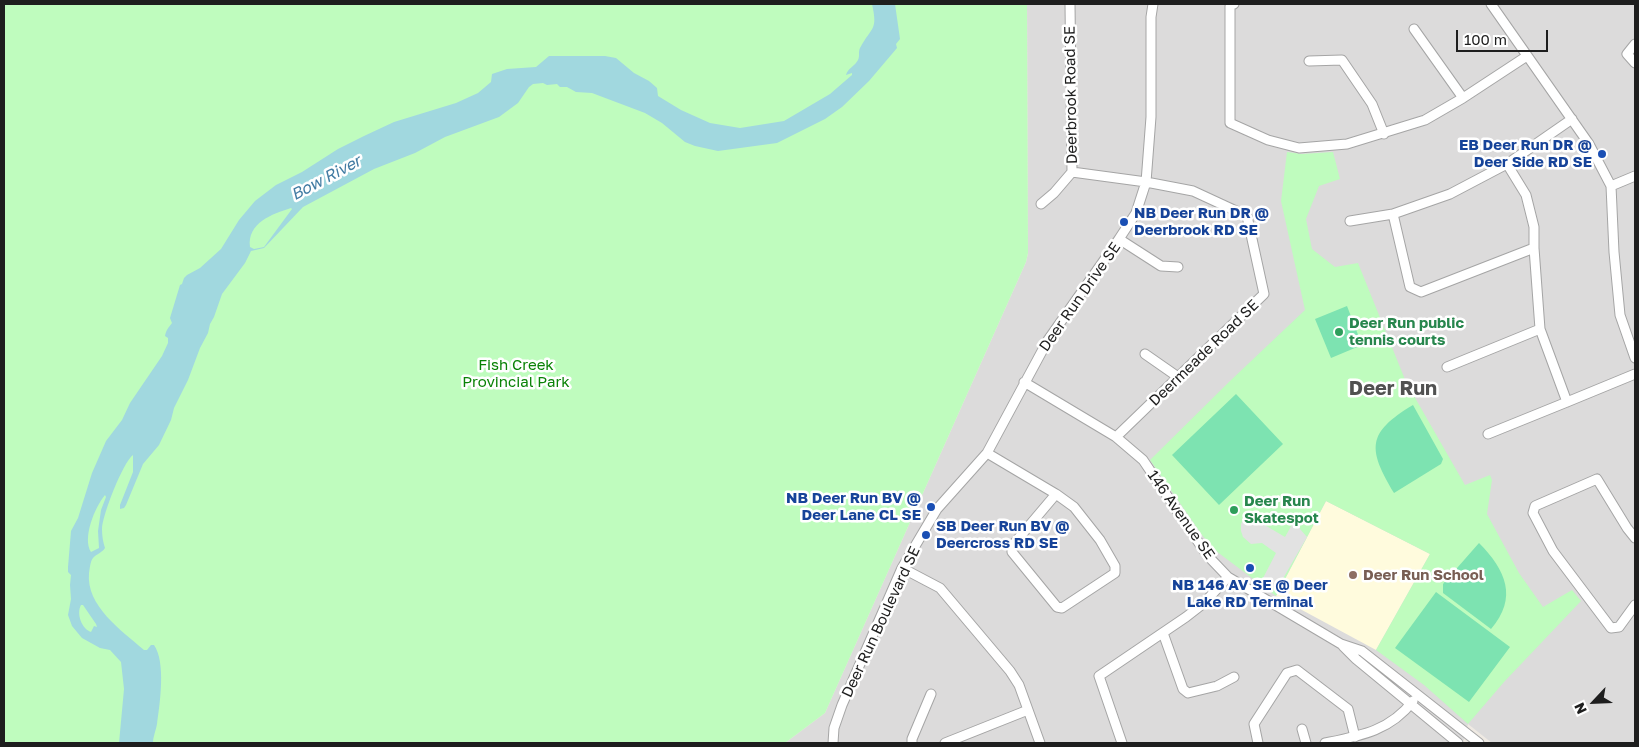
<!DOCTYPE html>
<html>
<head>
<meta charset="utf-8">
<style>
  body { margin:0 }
  #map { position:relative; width:1639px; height:747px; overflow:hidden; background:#efeae3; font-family:"Golos Text",sans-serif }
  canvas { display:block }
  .frame { position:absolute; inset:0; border:5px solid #1e1e1e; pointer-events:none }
  .north { position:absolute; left:1569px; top:677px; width:50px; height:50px; -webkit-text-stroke:4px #fff; paint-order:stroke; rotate:245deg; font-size:14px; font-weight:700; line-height:20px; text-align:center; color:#1e1e1e }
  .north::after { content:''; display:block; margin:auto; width:18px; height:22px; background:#1e1e1e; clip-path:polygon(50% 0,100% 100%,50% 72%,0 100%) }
  .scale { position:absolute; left:1456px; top:30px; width:92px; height:22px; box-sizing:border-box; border:2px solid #1e1e1e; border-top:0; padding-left:6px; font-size:15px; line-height:18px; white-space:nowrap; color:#1e1e1e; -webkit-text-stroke:4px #fff; paint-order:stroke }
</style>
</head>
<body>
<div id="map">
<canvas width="1639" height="747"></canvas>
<div class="frame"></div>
<div class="north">N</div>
<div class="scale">100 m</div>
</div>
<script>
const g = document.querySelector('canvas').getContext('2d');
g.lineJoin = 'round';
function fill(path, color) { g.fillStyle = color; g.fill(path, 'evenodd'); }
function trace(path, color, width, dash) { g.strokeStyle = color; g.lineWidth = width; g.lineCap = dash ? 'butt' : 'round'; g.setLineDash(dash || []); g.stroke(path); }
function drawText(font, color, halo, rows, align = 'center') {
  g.font = font + ' "Golos Text",sans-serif'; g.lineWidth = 5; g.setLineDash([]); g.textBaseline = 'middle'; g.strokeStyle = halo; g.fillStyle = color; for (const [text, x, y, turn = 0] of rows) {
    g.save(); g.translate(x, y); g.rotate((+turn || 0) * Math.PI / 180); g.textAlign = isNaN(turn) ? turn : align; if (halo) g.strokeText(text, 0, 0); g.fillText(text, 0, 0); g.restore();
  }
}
const residential = new Path2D(`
  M1027,4H1635V743H1492L1468,724L1463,743H785L825,713L1026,262L1028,253Z`);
const education = new Path2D(`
  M1326,501L1430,554L1376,650L1276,596Z`);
const park = new Path2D(`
  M4,4H1027L1028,253L1026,262L825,713L785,743H4Z
  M1287,152L1302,154L1333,152L1340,179L1319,186L1306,219L1312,249L1335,267L1358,263L1406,382L1465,485L1490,475L1492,480L1487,514L1519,573L1543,607L1572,590L1581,601L1504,682L1468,724L1424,685L1376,650L1430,554L1326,501L1276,596L1216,551L1202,535L1150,460L1230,381L1305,310L1281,201Z`);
const pitch = new Path2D(`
  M1347,306L1362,345L1331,358L1315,319Z
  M1236,394L1283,444L1219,505L1172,455Z
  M1413,405L1443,459L1441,464L1394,493C1368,449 1366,433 1413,405Z
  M1479,543C1506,570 1518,598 1491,629L1443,593V584Z
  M1436,592L1510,647L1469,702L1395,648Z`);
const parking = new Path2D(`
  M1246,514L1285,537L1294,521L1300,525V529L1307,537L1277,589L1262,580L1276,553L1262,543L1251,544L1243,537L1241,531V524Z`);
const water = new Path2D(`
  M872,4H895L900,39L896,44L897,48L869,81L842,107L825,119L777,143L718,151L695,146L685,142L662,123L645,113L592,93L576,92L567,87H560L557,84L547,85L543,83L533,84L529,87L518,103L499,117L445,137L415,153L374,169L303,207L264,248L251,251L245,263L222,294L214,317L210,324L208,333L200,348L188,380L174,408L171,420L159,445L143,464L126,505L124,508L120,509V505L133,472V455C123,462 102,516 102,529C102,536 103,542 105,548C102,553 96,554 93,558C90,562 90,568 89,573C86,606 121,630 144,650H147L151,645H154C166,662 160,703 157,724C156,730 153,737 153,743H119L124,689L121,662L110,650L100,648L82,638L72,626L68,615L71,599L70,585L71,575L68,572V567L71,531L78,518L92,473L106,441L122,420L130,403L162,356L168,343V338L165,336C166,330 169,327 172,323L170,318L180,285L182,284L184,278L187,275L200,268L221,249L239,220L255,201L276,185L302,172L338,149L364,136L394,122L456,103L478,93L491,82L492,74L507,69L536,67L549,56H605L616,58L634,73L649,81L657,88L658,96L681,110L710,123L740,128L784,121L830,94L852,75V73L846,75C848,68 855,66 858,60C860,56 858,52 860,48C872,26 878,31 872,4ZM291,208L292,209L264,247L254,249L250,247C247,223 272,214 291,208ZM105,495L106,497L101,510L98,531L99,548L91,552C82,538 95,507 105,495ZM81,605H83L96,624L97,627L94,626L91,632C82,629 76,614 81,605Z`);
const minor = new Path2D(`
  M1070,4L1072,172L1146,182L1193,191L1247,216L1264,294L1116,437
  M1234,4L1230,6V123L1268,140L1299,148L1347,144L1425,120L1463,98L1527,56
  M1491,4L1589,144L1611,186L1614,252L1620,315L1635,358
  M1414,29L1463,98
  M1635,44L1627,54L1635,63
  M1309,61L1342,60L1372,104L1384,134
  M1507,164L1526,195L1534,227V248L1540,329L1567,402L1635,374
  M1611,186L1635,176
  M1041,204L1054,193L1072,172
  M1350,221L1393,214
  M1119,239L1161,266L1178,267
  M1534,248L1421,292L1410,287L1393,214L1450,194L1507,164L1572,119
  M1145,354L1178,377
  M1447,367L1540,329
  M1024,382L1116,437L1143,460L1207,555L1228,577L1341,644L1362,651L1479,743
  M1488,434L1567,402
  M987,453L1056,494L1074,507L1100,540L1115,566V573L1062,608L1057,607L1012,552V546L1056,494
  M1635,538L1627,528L1597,479L1535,506L1533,513L1553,551L1611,628L1619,627L1635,605
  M902,568L940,588L1010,671L1019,685L1040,743
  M1163,633L1183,689L1188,693L1217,686L1234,677
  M1343,646L1356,659L1458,743
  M1302,729L1306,743
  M833,743L834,728L842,705L902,568L937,509L987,453L1048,340L1119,239L1136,213L1146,182L1151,117V17L1153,4
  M912,743V739L931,694
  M945,743L1028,710
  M1122,743L1099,676L1186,617L1204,603L1228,577
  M1258,743L1254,724L1287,673L1297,670L1348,709L1355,737
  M1325,743C1360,736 1390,731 1413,701`);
const markers = [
  [1602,154,5,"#1a4fb4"],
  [1124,222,5,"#1a4fb4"],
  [1339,332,5,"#2e9e5b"],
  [931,507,5,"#1a4fb4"],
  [1234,510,5,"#2e9e5b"],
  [926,535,5,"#1a4fb4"],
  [1250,568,5,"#1a4fb4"],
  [1353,575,5,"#8d6e63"]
];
const streetNames = [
  ["Deerbrook Road SE",1071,95,-91],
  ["Deer Run Drive SE",1080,297,-55],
  ["Deermeade Road SE",1204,353,-44],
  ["146 Avenue SE",1181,515,55],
  ["Deer Run Boulevard SE",881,622,-65]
];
const transitNames = [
  ["EB Deer Run DR @",1592,145],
  ["Deer Side RD SE",1592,162],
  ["NB Deer Run DR @",1134,213,"left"],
  ["Deerbrook RD SE",1134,230,"left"],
  ["NB Deer Run BV @",921,498],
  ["Deer Lane CL SE",921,515],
  ["SB Deer Run BV @",936,526,"left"],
  ["Deercross RD SE",936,543,"left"],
  ["NB 146 AV SE @ Deer",1250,585,"center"],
  ["Lake RD Terminal",1250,602,"center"]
];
const leisureNames = [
  ["Deer Run public",1349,323],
  ["tennis courts",1349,340],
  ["Deer Run",1244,501],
  ["Skatespot",1244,518]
];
const parkNames = [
  ["Fish Creek",516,365],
  ["Provincial Park",516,382]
];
const educationNames = [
  ["Deer Run School",1363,575]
];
const waterNames = [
  ["Bow River",326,178,-28]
];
const districtNames = [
  ["Deer Run",1393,389]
];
fill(residential, '#dcdbdb');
fill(education, '#fffbdd');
fill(park, '#bffcbe');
fill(pitch, '#7de3b1');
fill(parking, '#e2e2e2');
fill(water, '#a1d8df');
trace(minor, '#a5a5a5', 11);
trace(minor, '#fff', 9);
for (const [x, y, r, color] of markers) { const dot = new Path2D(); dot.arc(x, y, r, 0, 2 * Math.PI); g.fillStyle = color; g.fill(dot); trace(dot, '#fff', 2); }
drawText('15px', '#1e1e1e', '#fff', streetNames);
drawText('bold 15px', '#164399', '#fff', transitNames, 'right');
drawText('bold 15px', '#27864d', '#fff', leisureNames, 'left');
drawText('15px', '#098206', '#fff', parkNames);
drawText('bold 15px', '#785e54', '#fff', educationNames, 'left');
drawText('italic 16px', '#417ba2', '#fff', waterNames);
drawText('bold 20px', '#515151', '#fff', districtNames);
</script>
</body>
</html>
